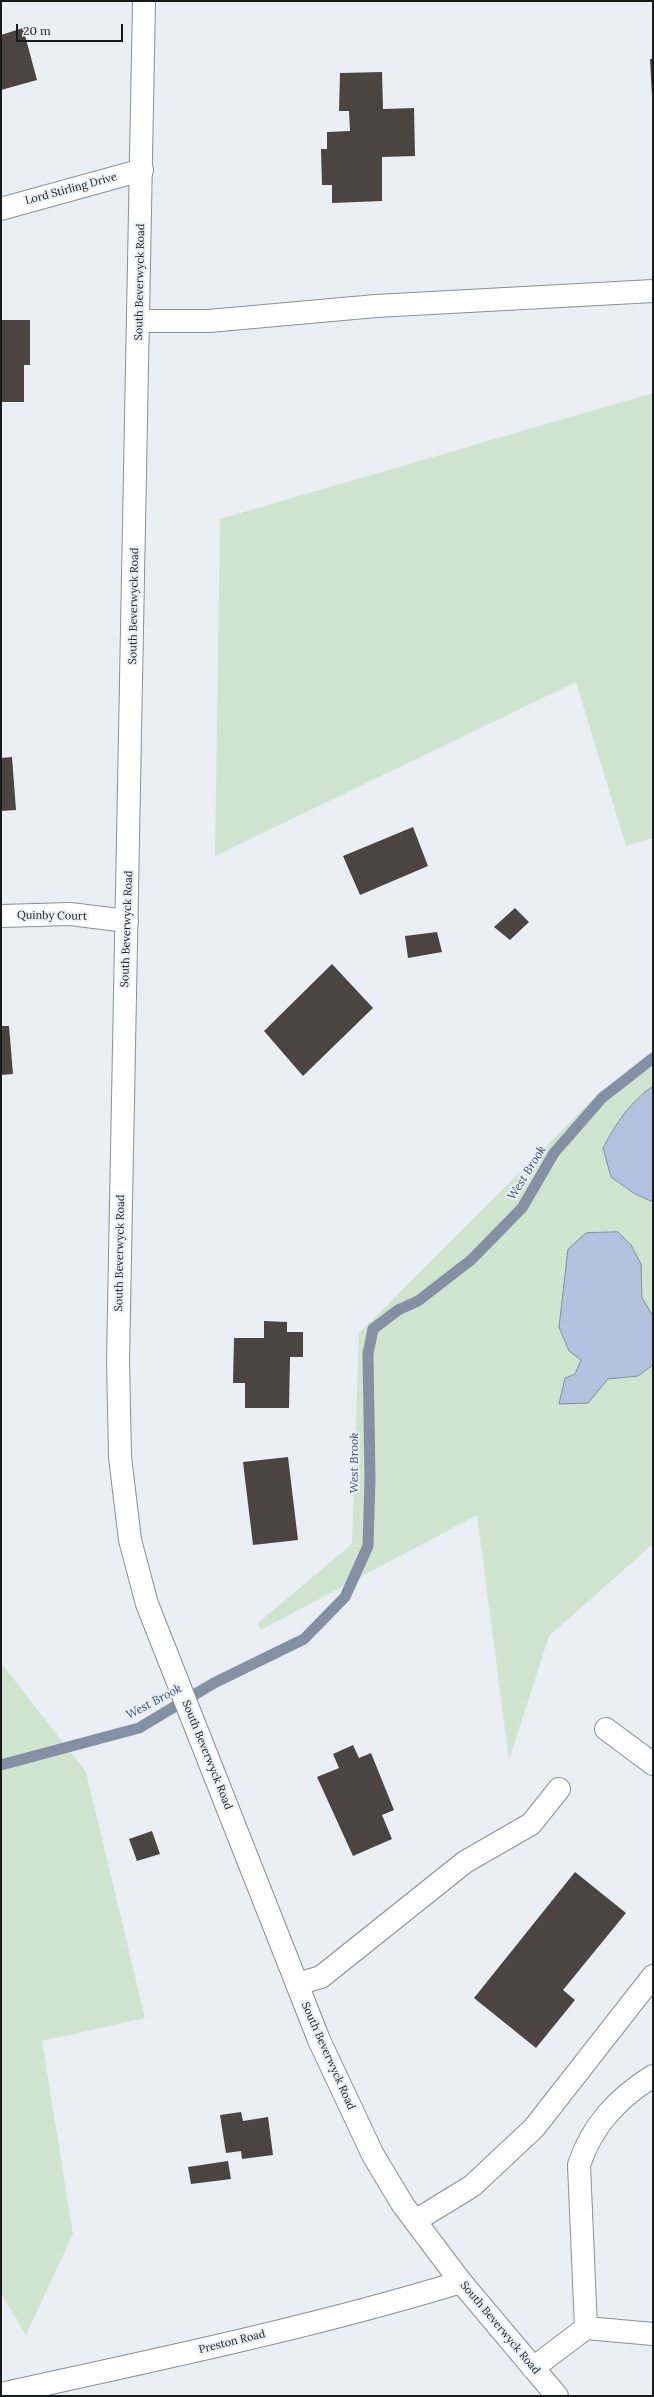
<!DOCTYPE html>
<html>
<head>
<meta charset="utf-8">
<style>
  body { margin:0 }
  #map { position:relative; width:654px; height:2397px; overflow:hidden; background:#e9eff5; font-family:Lora,serif }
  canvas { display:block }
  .frame { position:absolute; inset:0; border:2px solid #181a1c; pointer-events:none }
  .scale { position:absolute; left:16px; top:24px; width:107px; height:18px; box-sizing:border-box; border:2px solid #181a1c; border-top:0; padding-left:5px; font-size:12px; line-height:14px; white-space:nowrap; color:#181a1c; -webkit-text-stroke:3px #e9eff5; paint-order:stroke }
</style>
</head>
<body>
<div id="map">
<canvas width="654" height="2397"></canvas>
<div class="frame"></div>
<div class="scale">20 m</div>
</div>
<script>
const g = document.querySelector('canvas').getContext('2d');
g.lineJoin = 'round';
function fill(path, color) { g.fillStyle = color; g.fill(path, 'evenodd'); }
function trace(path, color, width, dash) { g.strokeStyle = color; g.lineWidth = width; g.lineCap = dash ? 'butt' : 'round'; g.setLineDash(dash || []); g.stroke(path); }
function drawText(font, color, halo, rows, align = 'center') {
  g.font = font + ' Lora,serif'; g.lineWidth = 4; g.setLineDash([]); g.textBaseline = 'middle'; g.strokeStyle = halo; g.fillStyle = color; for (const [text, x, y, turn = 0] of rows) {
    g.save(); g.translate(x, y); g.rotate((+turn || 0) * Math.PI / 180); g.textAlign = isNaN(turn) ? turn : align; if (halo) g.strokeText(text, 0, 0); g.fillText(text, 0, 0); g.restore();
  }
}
const green = new Path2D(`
  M653,393V838L626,846L576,682L215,856L220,519Z
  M653,1066V1544L549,1636L509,1760L477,1515L261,1630L258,1623L352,1544L359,1333L602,1090Z
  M1,1663L86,1772L145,2018L42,2041L73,2234L26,2335L1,2294Z`);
const water = new Path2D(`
  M653,1086V1202L635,1194L611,1177L603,1148C616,1123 630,1102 653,1086Z
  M618,1232L631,1245L641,1264L642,1298L653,1316V1365L638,1376L608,1379L588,1403L559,1404L565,1378L575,1374L581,1360L569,1351L559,1327L568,1249L586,1233Z`);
const stream = new Path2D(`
  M1,1765L139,1728L214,1683L304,1639L345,1597L368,1546L370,1479L368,1354L373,1329L398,1310L418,1301L471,1260L522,1208L554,1153L602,1098L653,1058`);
const building = new Path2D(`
  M23,28L37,80L1,90V35Z
  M650,59H653V95L652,96Z
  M382,72L383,109L414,108L415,156L382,157V201L332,203V185H322L321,149H327V132L350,131L349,111H339L340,73Z
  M1,320H30V365H24V402H1Z
  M12,757L16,810L1,811V758Z
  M413,827L428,866L360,895L343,856Z
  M515,908L529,922L510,940L494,927Z
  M437,932L442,952L408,958L405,936Z
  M332,964L373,1008L303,1076L264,1031Z
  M1,1026H9L13,1074L1,1075Z
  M264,1321L287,1322V1332H303V1357H290L289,1408H245V1383H233L234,1338H264Z
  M288,1457L298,1540L253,1545L243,1462Z
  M353,1745L359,1758L371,1753L394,1810L382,1815L392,1839L353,1856L317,1777L339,1768L333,1754Z
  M152,1831L160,1854L137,1861L129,1839Z
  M575,1872L626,1913L563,1990L575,2000L536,2048L474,1998Z
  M241,2112L243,2121L268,2117L273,2155L242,2159L241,2151L226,2153L220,2115Z
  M228,2161L231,2179L191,2184L188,2167Z`);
const minor = new Path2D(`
  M1,209L142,170
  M139,321H209L376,306L653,291
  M1,916L70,914L127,921
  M606,1729L653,1764
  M297,1984L321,1977L465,1862L531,1824L559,1789
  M415,2221L472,2186L534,2128L653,1976
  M586,2328L653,2334
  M533,2368L586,2328L579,2165C592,2125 618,2098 653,2076
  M1,2394C155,2360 310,2328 461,2282`);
const major = new Path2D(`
  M144,1L118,1360L120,1457L130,1540L147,1604L297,1984L319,2040L373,2155L403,2205L461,2282L557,2396`);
const streetNames = [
  ["Lord Stirling Drive",71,189,-15],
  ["South Beverwyck Road",140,282,-89],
  ["South Beverwyck Road",134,606,-89],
  ["Quinby Court",52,916,1],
  ["South Beverwyck Road",127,929,-88],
  ["South Beverwyck Road",120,1253,-89],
  ["South Beverwyck Road",207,1755,68],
  ["South Beverwyck Road",328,2056,66],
  ["South Beverwyck Road",500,2328,50],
  ["Preston Road",232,2342,-14]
];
const waterNames = [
  ["West Brook",527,1173,-58],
  ["West Brook",355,1463,-90],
  ["West Brook",154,1702,-28]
];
fill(green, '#d0e5cf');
fill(water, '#b3c2de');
trace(water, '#8490a4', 1);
trace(stream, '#8490a4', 11);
fill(building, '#4b4441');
trace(minor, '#8a8f94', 24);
trace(major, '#8a8f94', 24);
trace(minor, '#fff', 22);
trace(major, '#fff', 22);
drawText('11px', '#181a1c', '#e9eff5', streetNames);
drawText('italic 12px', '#374c75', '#e9eff5', waterNames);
</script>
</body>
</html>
